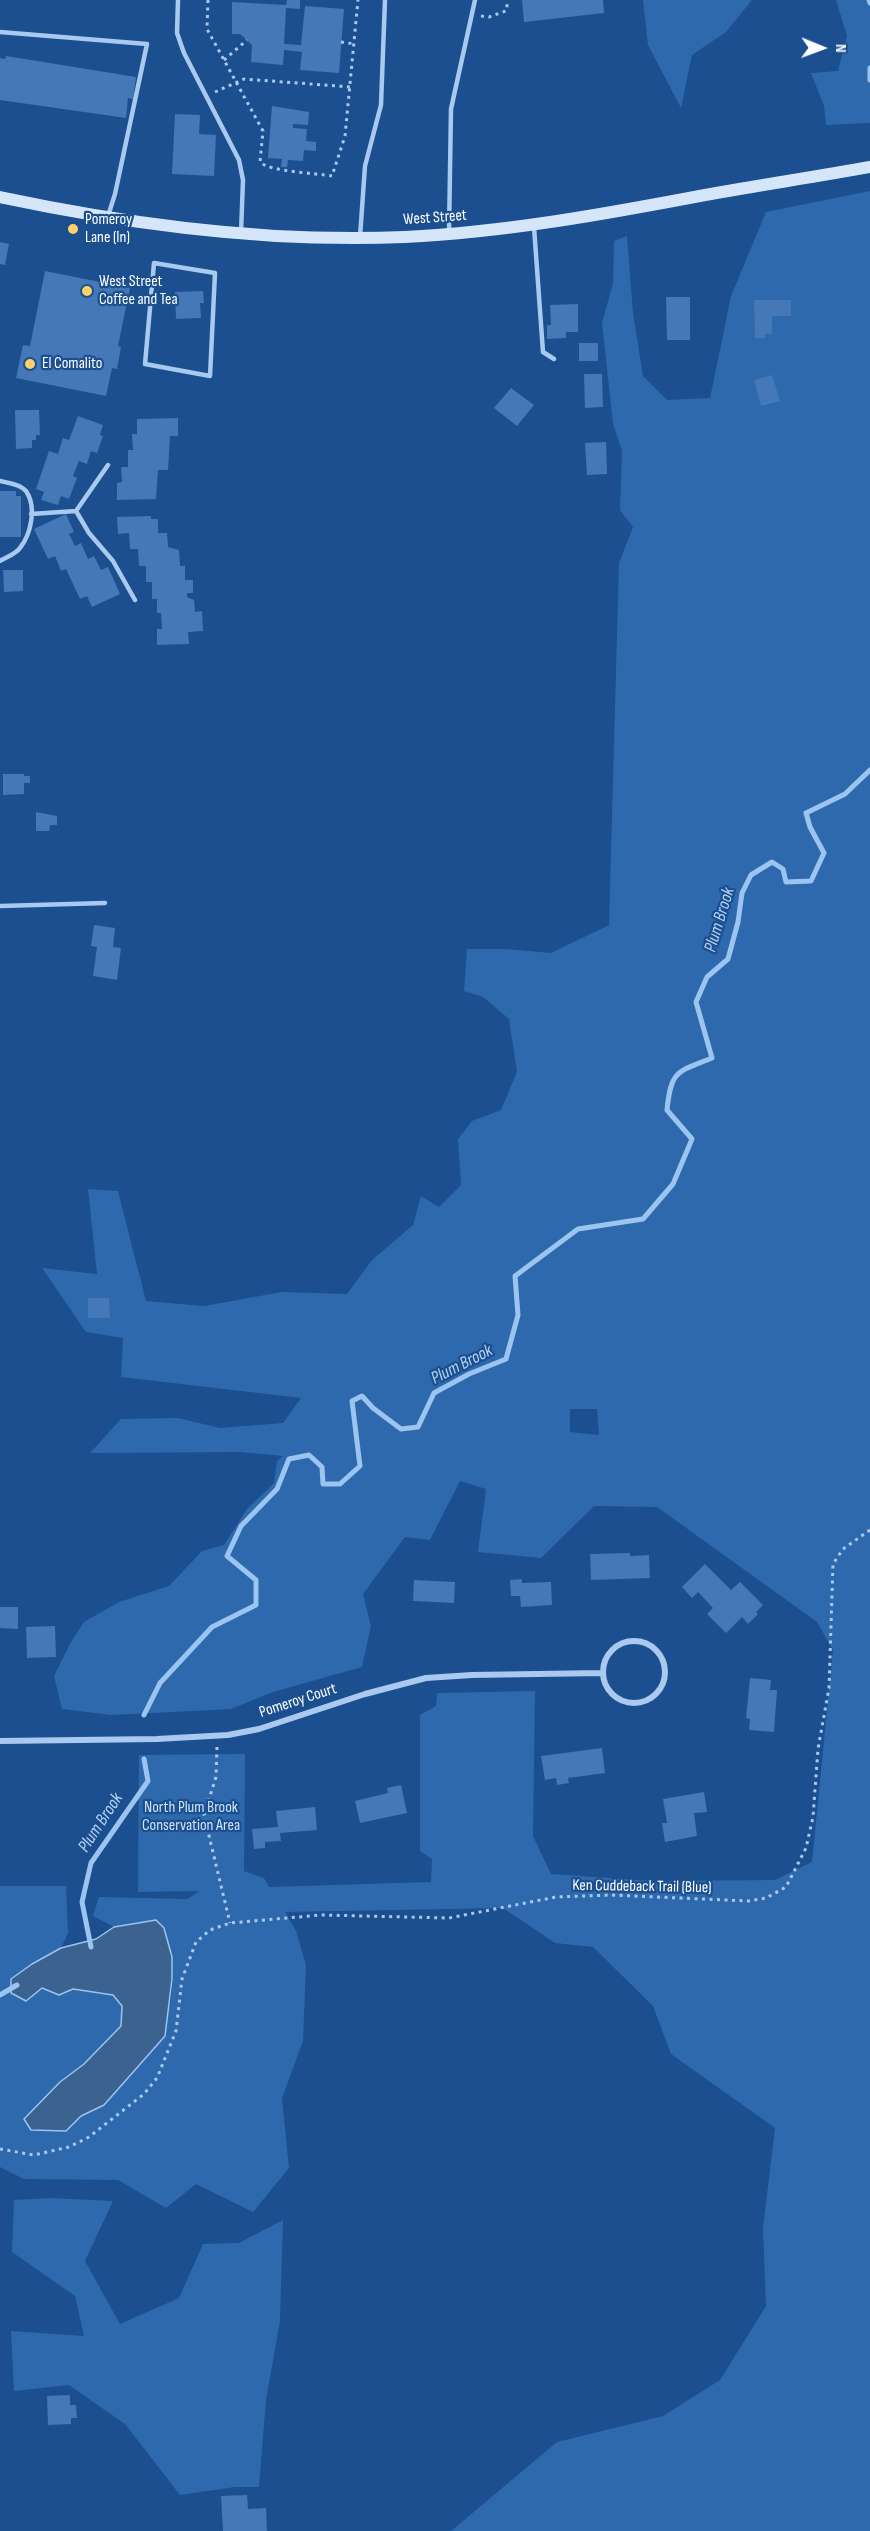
<!DOCTYPE html>
<html>
<head>
<meta charset="utf-8">
<style>
  body { margin:0 }
  #map { position:relative; width:870px; height:2531px; overflow:hidden; background:#1b4f8f; font-family:"Sofia Sans Condensed",sans-serif }
  canvas { display:block }
  .north { position:absolute; left:792px; top:18px; width:60px; height:60px; -webkit-text-stroke:4px #1b4f8f; paint-order:stroke; rotate:91deg; font-size:16px; font-weight:700; line-height:24px; text-align:center; color:#fff }
  .north::after { content:''; display:block; margin:auto; width:21px; height:27px; background:#fff; clip-path:polygon(50% 0,100% 100%,50% 72%,0 100%) }
</style>
</head>
<body>
<div id="map">
<canvas width="870" height="2531"></canvas>
<div class="north">N</div>
</div>
<script>
const g = document.querySelector('canvas').getContext('2d');
g.lineJoin = 'round';
function fill(path, color) { g.fillStyle = color; g.fill(path, 'evenodd'); }
function trace(path, color, width, dash) { g.strokeStyle = color; g.lineWidth = width; g.lineCap = dash ? 'butt' : 'round'; g.setLineDash(dash || []); g.stroke(path); }
function drawText(font, color, halo, rows, align = 'center') {
  g.font = font + ' "Sofia Sans Condensed",sans-serif'; g.lineWidth = 4.5; g.setLineDash([]); g.textBaseline = 'middle'; g.strokeStyle = halo; g.fillStyle = color; for (const [text, x, y, turn = 0] of rows) {
    g.save(); g.translate(x, y); g.rotate((+turn || 0) * Math.PI / 180); g.textAlign = isNaN(turn) ? turn : align; if (halo) g.strokeText(text, 0, 0); g.fillText(text, 0, 0); g.restore();
  }
}
const green = new Path2D(`
  M643,0H752L726,32L692,55L681,108L648,45Z
  M836,0H870V123L826,125L824,106L811,73L838,71L847,36Z
  M870,191V2531H451L557,2442L663,2416L720,2380L766,2306L763,2228L775,2128L671,2054L653,2006L593,1947L555,1943L503,1908L285,1912L296,1931L306,1965L303,2041L282,2098L289,2168L253,2212L196,2184L166,2208L118,2180L24,2179L0,2167V1886H66L68,1933L61,1948L32,1964L42,1988L59,1995L72,1989L113,1995L122,2006L121,2026L84,2064L60,2082L81,2116C88,2112 99,2109 105,2103C114,2093 167,2018 169,2008C176,1984 174,1938 156,1920L114,1927L93,1916L99,1897L187,1899L200,1891L138,1892L139,1755L245,1754L244,1871L264,1878L269,1887L431,1882L432,1859L420,1851V1715L436,1706L437,1693L535,1691L533,1836L551,1874L653,1881L775,1880L812,1862L833,1650L817,1622L657,1507L594,1506L541,1558L478,1552L486,1489L460,1481L430,1540L405,1537L363,1594L371,1626L362,1667L273,1692L231,1709L112,1715L62,1709L54,1676L71,1642L84,1622L119,1602L169,1586L202,1551L224,1545L247,1509L274,1483L277,1461L283,1456L240,1452L90,1453L121,1419L178,1418L220,1428L283,1423L301,1398L121,1377L123,1338L86,1332L42,1268L97,1274L88,1189L118,1191L146,1301L204,1306L282,1292L347,1294L372,1260L413,1225L421,1196L439,1207L461,1185L458,1139L472,1121L501,1110L517,1072L509,1019L483,997L464,991L467,949H506L551,953L609,925L619,563L633,527L620,510L622,451L613,424L602,323L613,283L614,241L627,236L633,313L643,376L667,400L710,398L731,296L766,212ZM570,1409H597L599,1435L570,1432Z
  M50,2198L113,2201L85,2261L120,2324L179,2298L203,2244L239,2243L283,2220L280,2321L266,2400L259,2487H235L180,2495L125,2424L69,2385L14,2391L11,2331L84,2336L75,2296L12,2252L14,2200Z`);
const water = new Path2D(`
  M156,1920L164,1928L172,1957V1979L165,2036L104,2105L81,2116L66,2131L31,2130L24,2119L60,2082L84,2064L121,2026L122,2006L113,1995L73,1989L59,1995L42,1988L26,2001L11,1993V1979L32,1964L61,1948L96,1939L114,1927Z`);
const stream = new Path2D(`
  M869,0L870,3
  M870,68V80
  M144,1715L160,1683L212,1627L256,1605V1580L227,1556L241,1526L277,1489L289,1459L309,1455L322,1467L323,1484H340L360,1466L352,1401L362,1396L373,1408L401,1429L418,1427L434,1393L469,1374L506,1359L518,1315L515,1276L578,1229L643,1219L673,1184L692,1139L667,1110C671,1070 677,1072 712,1058L696,1002L707,977L728,959L738,922L742,893L751,875L772,862L783,869L786,882L811,881L824,853L810,827L806,813L845,794L870,770
  M91,1947L82,1902L91,1863L148,1781L144,1759
  M0,1995L17,1985`);
const building = new Path2D(`
  M287,0H300V9L286,8L284,44L301,45L305,6L344,9L339,73L300,70L302,52L284,50L283,65L251,62L252,45L240,34H232V2L286,5Z
  M522,0H603L604,13L524,22Z
  M6,56L136,77L133,99L128,98L126,118L0,100V58L5,59Z
  M272,106L309,112L308,125L293,124V128L307,129L306,141L316,142V151L304,150L303,161L288,160L287,167H281L282,159L268,158Z
  M175,114L200,115L199,134L216,135L214,176L172,174Z
  M0,242L9,244L5,265L0,264Z
  M45,271L130,288L118,346L121,347L117,369L112,368L106,396L16,378L23,345L30,346Z
  M203,291L204,303H200L201,318L176,319L175,292Z
  M666,297H690V340H667Z
  M754,300H791V316H772V334H765V338H755Z
  M578,304V332H566V338L547,339V325H551L550,305Z
  M579,343H598V361H579Z
  M584,374H602L603,407L585,408Z
  M772,375L780,401L761,406L754,380Z
  M511,388L534,405L517,426L494,408Z
  M15,410H39L40,435H36V440H32V448L16,449Z
  M78,416L103,425L100,435L103,436L97,453L91,451L87,464L79,461L73,476L77,478L69,499L61,496L58,505L41,500L44,492L36,489L49,451L58,454L63,438L69,440Z
  M178,418V436H170L168,470H158L156,499L117,500V483L122,482L121,467H128V450H133L132,434H137V419Z
  M606,442L607,474L587,475L585,443Z
  M0,491H16V496H21V537H0Z
  M66,514L74,532L69,534L75,546L81,543L88,559L94,556L101,570L108,567L120,594L92,607L87,596L80,599L66,569L61,571L55,556L48,559L34,529Z
  M151,516V519H158V533H167L168,547L179,550L180,566H185V580H193V593H187V597L194,600L195,612L202,611L203,631L188,632L189,644L157,645V629H162L161,613H157V599H152V582H146V566H139L138,549H130L129,533L118,534L117,517Z
  M3,570H23V591L4,592Z
  M3,774H24V776H30V783H24V794L3,795Z
  M36,812L57,816V825H50L49,831H36Z
  M94,925L115,928L113,947L121,948L117,980L93,976L97,947L91,946Z
  M88,1298H109L110,1318H88Z
  M630,1553V1556L649,1555L650,1578L591,1580L590,1554Z
  M705,1564L731,1590L740,1582L763,1605L756,1612L758,1614L748,1624L742,1617L726,1633L707,1614L713,1608L698,1592L692,1598L682,1587Z
  M522,1579V1583L551,1582L552,1605L521,1607L520,1596H511L510,1580Z
  M414,1580L455,1582L454,1603L413,1601Z
  M0,1607H18V1629L0,1628Z
  M55,1626L56,1657L27,1658L26,1627Z
  M750,1678L771,1680L770,1690H777L774,1732L749,1730L750,1719L746,1718Z
  M602,1748L605,1773L568,1778L569,1783L557,1785L556,1778L545,1780L541,1756Z
  M401,1785L407,1813L360,1823L355,1801L388,1793L387,1788Z
  M704,1792L707,1812L694,1813L697,1836L665,1842L662,1823H667L663,1799Z
  M315,1807L317,1830L280,1833L281,1841L265,1842V1848L254,1849L252,1829L278,1827L276,1811Z
  M70,2395V2405H76L77,2418H71V2424L48,2425L47,2396Z
  M247,2495L248,2509L266,2508L267,2531H223L221,2496Z`);
const path = new Path2D(`
  M208,0L207,29L263,131L260,162C270,172 316,173 332,176L345,136L358,0
  M481,16L489,17L506,11L508,0
  M341,42L354,44
  M224,60L247,40
  M215,92L244,79L351,87
  M217,1747L216,1777L204,1815L230,1923
  M0,2149L34,2155L69,2147L89,2137L144,2094L157,2078L176,2031L182,1979L196,1942L210,1930L230,1923L321,1915L449,1918L556,1897L611,1895L749,1901L766,1898L786,1887L806,1848L813,1817L818,1749L829,1688L833,1564L843,1549L870,1530`);
const service = new Path2D(`
  M178,0L177,33L184,53L239,160L243,180L241,233
  M0,32L147,44L115,194L108,216
  M534,227L543,352L554,359
  M449,232L451,109L475,0
  M360,237L365,166L381,105L385,0
  M154,263L215,273L210,376L145,364Z
  M0,481C8,483 20,484 26,491C37,507 31,534 20,548C16,554 6,557 0,561
  M76,511L108,465
  M31,514L76,511L89,533L113,561L135,600
  M0,906L105,903`);
const minor = new Path2D(`
  M603 1672a31 31 0 1 1 62 0a31 31 0 1 1-62 0Z
  M0,1741L157,1739L228,1735L259,1729L365,1694L426,1678L472,1675L602,1673`);
const secondary = new Path2D(`
  M0,197C132,225 269,243 405,237C506,232 605,214 705,195C760,185 815,177 870,167`);
const markers = [
  [73,229,6,"#ffd166"],
  [87,291,6,"#ffd166"],
  [30,364,6,"#ffd166"]
];
const streetNames = [
  ["West Street",435,218,-4],
  ["Pomeroy Court",298,1701,-18],
  ["Ken Cuddeback Trail (Blue)",642,1887,1]
];
const poiNames = [
  ["Pomeroy",85,220],
  ["Lane (In)",85,238],
  ["West Street",99,282],
  ["Coffee and Tea",99,300],
  ["El Comalito",42,364]
];
const parkNames = [
  ["North Plum Brook",191,1808],
  ["Conservation Area",191,1826]
];
const waterNames = [
  ["Plum Brook",720,920,-73],
  ["Plum Brook",462,1365,-27],
  ["Plum Brook",101,1823,-57]
];
fill(green, '#2e69ad');
fill(water, '#3c6290');
trace(water, '#9cc4f0', 1.5);
trace(stream, '#9cc4f0', 5);
fill(building, '#4478b7');
trace(path, '#a9c9ee', 3, [3, 4.5]);
trace(service, '#a9c9ee', 4.5);
trace(minor, '#a9c9ee', 6);
trace(secondary, '#d6e6fa', 12);
for (const [x, y, r, color] of markers) { const dot = new Path2D(); dot.arc(x, y, r, 0, 2 * Math.PI); g.fillStyle = color; g.fill(dot); trace(dot, '#1b4f8f', 2); }
drawText('16px', '#fff', '#1b4f8f', streetNames);
drawText('16px', '#fff', '#1b4f8f', poiNames, 'left');
drawText('16px', '#cfe3fa', '#1b4f8f', parkNames);
drawText('italic 18px', '#b5d3f5', '#1b4f8f', waterNames);
</script>
</body>
</html>
